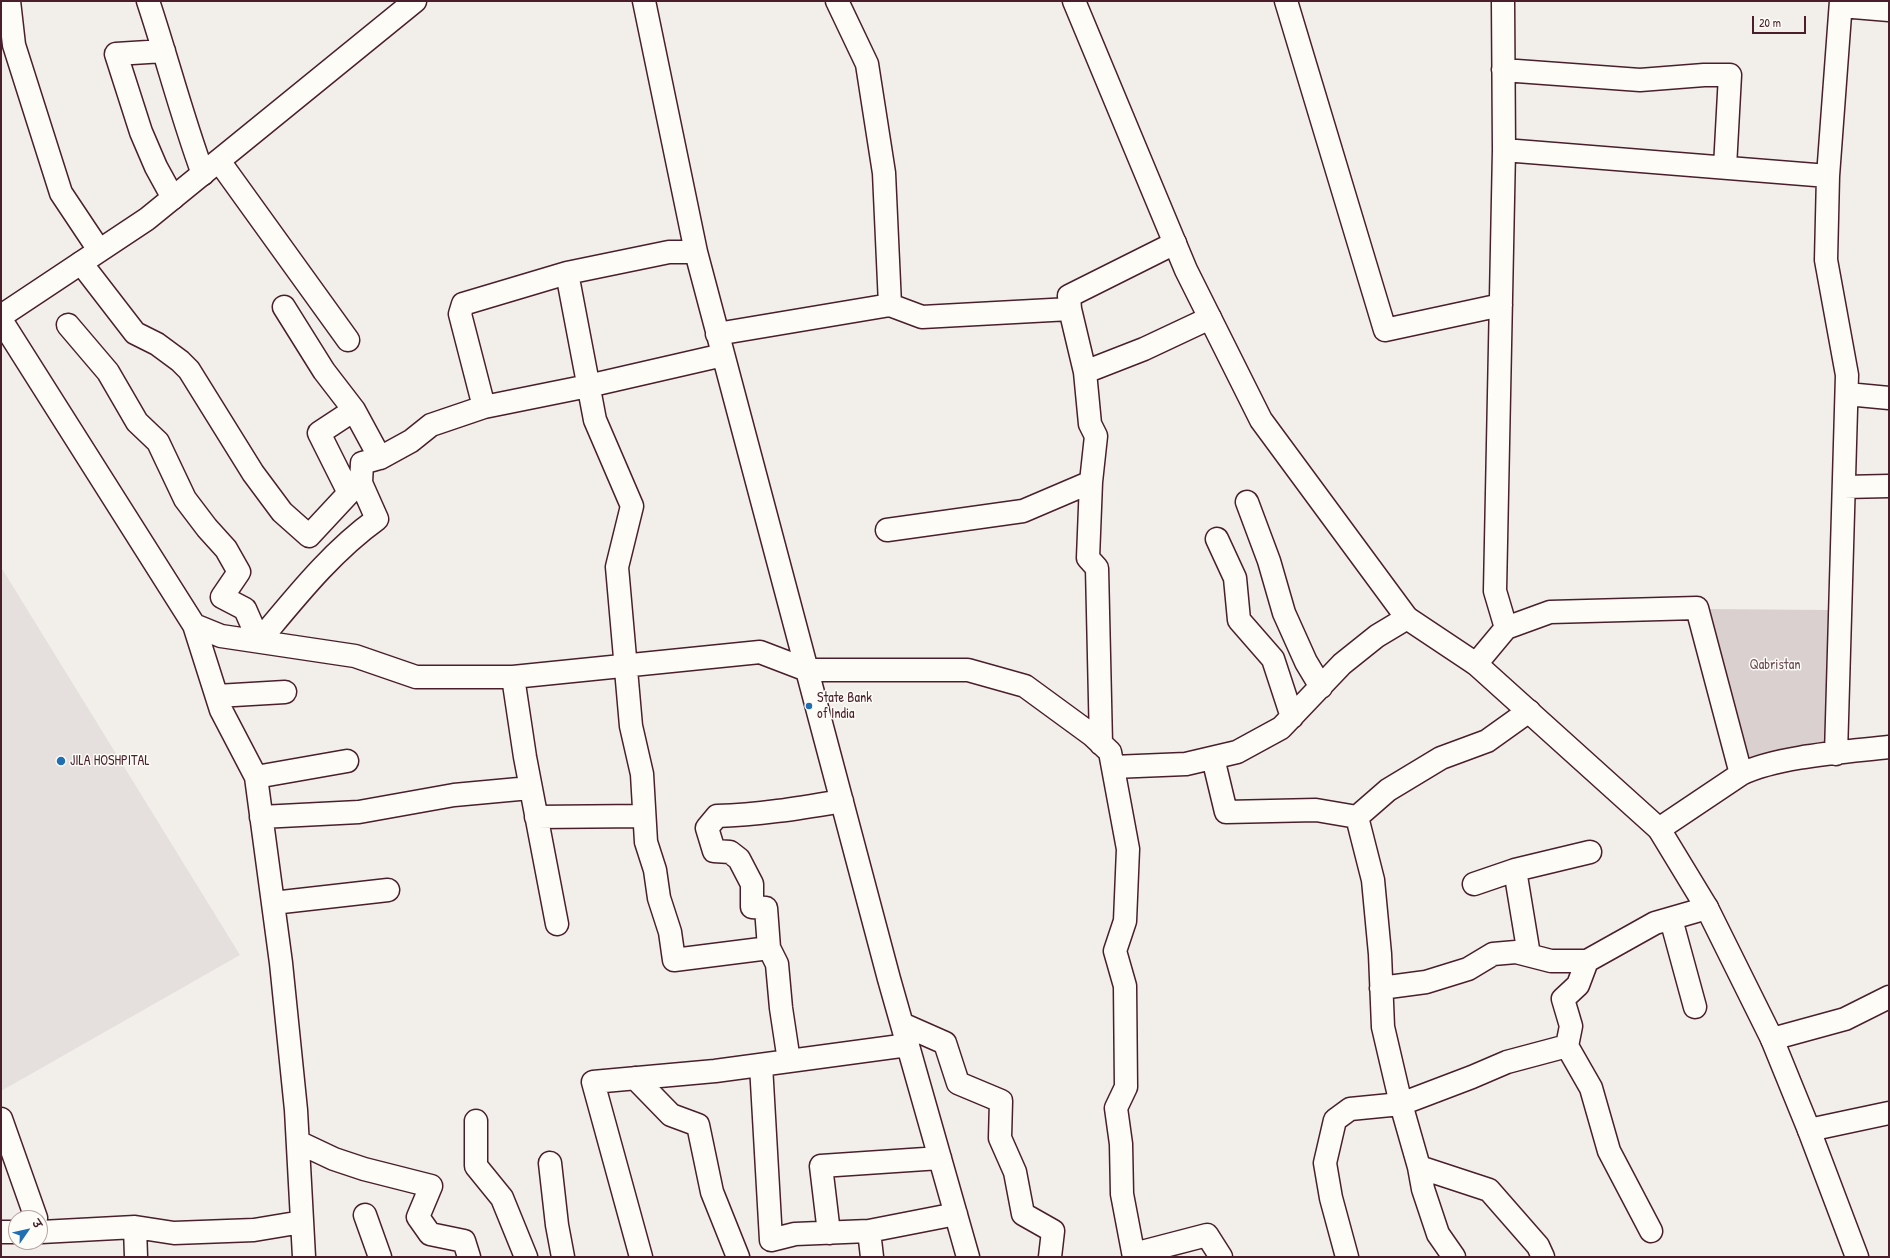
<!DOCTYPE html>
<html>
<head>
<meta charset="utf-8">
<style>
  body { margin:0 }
  #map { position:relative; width:1890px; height:1258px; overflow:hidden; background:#f2efeb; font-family:"Patrick Hand","Playpen Sans Deva",sans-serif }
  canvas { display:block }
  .frame { position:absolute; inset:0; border:2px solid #4a1f2b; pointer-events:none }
  .north { position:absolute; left:8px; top:1210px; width:40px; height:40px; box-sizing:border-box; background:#fdfcf7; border:1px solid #b5a4a5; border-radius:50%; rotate:56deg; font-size:11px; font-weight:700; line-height:16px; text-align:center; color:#4a1f2b }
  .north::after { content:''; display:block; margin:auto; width:14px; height:18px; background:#1f6fb2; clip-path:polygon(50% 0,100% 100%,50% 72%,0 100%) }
  .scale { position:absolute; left:1752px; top:16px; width:54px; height:18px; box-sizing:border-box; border:2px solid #4a1f2b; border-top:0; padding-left:5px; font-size:12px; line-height:14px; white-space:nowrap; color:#4a1f2b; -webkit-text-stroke:3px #fdfcf7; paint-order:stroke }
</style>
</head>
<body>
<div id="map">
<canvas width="1890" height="1258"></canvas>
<div class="frame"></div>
<div class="north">उ</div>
<div class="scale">20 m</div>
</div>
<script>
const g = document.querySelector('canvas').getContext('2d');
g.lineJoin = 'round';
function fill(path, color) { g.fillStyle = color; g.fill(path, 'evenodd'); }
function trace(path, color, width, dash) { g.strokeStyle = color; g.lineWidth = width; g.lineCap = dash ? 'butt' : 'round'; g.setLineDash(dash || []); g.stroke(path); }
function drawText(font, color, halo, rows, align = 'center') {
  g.font = font + ' "Patrick Hand",sans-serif'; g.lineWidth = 3; g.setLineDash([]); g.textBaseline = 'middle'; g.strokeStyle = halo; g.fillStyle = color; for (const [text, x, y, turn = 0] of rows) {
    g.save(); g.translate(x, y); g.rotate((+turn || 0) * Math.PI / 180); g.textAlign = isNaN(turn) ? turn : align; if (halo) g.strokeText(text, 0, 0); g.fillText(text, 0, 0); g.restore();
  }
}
const built = new Path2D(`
  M1,567L240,955L1,1091Z`);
const green = new Path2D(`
  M1704,609L1830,610L1829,748L1746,767Z`);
const minor = new Path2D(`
  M9,1L14,45L61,193L99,250
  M148,1C167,58 182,117 203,174
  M644,1L696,252L889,979L968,1257
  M837,1L867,64L884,173L890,305
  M1286,1L1385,330L1501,305
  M1503,1L1504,150L1495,591L1506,628
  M1841,6L1889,10
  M164,51L116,54L141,132L156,167L173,198
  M1503,70L1640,80L1704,75H1730L1725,167
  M1504,150L1828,176L1841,1
  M219,161L348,340
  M1828,176L1826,260L1847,375L1836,754
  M696,252H669L567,273L463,304L460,314L484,407L588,386L723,355
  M81,263L135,333L157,344L180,361L189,370L253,473L282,512L309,536L349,493L319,433L354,410L324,371L284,307
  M567,273L595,420L632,506L617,567L631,726L642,774L646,842L655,870L659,898L670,932L674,960L769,948
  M1070,309L1085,372L1144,349L1210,318
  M1,320L194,625L221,636L355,656L416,677H513L760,652L807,670H968L1025,686L1092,735L1110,752L1128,849L1125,921L1115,951L1125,986L1126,1087L1116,1108L1121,1144L1122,1194L1134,1257
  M68,325L108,372L137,422L158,442L185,499L207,528L226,549L239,572L222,597L245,609L259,641C295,598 331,552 377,519L361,483L362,463L380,458
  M717,334L890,305L922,317L1070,309L1069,296L1175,243
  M1085,372L1090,424L1096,436L1091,482L1088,558L1097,568L1101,744
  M1847,394L1889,398
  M354,410L380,458L411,441L431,425L484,407
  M1844,487L1889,486
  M1247,502L1269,561L1284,613L1306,662L1321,687
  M887,530L1023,511L1091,482
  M1217,539L1235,578L1239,620L1273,659L1292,717
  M194,625L221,710L256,777L281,963L296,1110L304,1257
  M1476,664L1506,628L1550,612L1697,608L1741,774C1779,756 1846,752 1889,747
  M513,677L525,757L557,924
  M217,696L285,692
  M1213,758L1226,812L1316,810L1357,817L1388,790L1441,758L1487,741L1529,711
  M1113,767L1186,764L1237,752L1281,728L1342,664L1377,636L1407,618
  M256,777L347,761
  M261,817L359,812L454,795L530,788
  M536,817L644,816
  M1357,817L1373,880L1380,954L1383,1027L1401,1104L1419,1167L1423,1189L1438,1234L1454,1257
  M1659,829L1741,774
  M1474,884L1515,870
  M273,903L388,890
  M1671,919L1695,1007
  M1529,955L1515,870L1590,852
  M1381,988L1426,982L1468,969L1493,954L1516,952L1551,961H1587L1655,923L1707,908
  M902,1024L945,1043L958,1083L1001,1101L1000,1138L1015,1172L1023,1214L1053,1231L1050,1257
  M1772,1039L1845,1019L1889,997
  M1567,1046L1591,1088L1609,1151L1651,1231
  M789,1061L781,1008L777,964L769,948L766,908L752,907V884L739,859L730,852L714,851L707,828L717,816C759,815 800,808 842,801
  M761,1065L771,1240L795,1234L869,1231
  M635,1078L671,1115L698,1125L712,1192L738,1257
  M1,1119L36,1218
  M476,1121V1166L502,1198L526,1257
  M1809,1130L1889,1113
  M298,1142L334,1159L364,1169L431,1186L418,1217L430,1234L464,1241L469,1257
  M550,1163L557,1225L563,1257
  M1419,1167L1489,1190L1538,1246L1543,1257
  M365,1215L380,1257
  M40,1230L41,1232L135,1227
  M1,1232H16
  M829,1233L821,1166L940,1158
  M1134,1254L1207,1235L1221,1257
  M136,1257L135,1227L174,1233L254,1230L302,1222
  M641,1257L593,1082L715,1071L908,1045
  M872,1257L869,1231L956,1214
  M1347,1257L1331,1198L1325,1163L1335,1120L1350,1109L1401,1104L1472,1077L1507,1062L1567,1046L1571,1026L1563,999L1578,985L1587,961`);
const major = new Path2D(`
  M1074,1L1186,270L1261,420L1407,618L1476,664L1659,829L1707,908L1772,1039L1809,1130L1857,1257
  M1,316L147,219L415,1`);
const markers = [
  [809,706,4,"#1f6fb2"],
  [61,761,5,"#1f6fb2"]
];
const parkNames = [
  ["Qabristan",1775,665]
];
const poiNames = [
  ["State Bank",817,698],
  ["of India",817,714],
  ["JILA HOSHPITAL",70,761]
];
fill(built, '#e5dfdd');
fill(green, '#d9d0cf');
trace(minor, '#4a1f2b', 25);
trace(major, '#4a1f2b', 25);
trace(minor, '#fdfcf7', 22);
trace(major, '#fdfcf7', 22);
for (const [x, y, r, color] of markers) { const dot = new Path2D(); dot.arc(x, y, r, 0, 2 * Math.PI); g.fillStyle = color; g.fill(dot); trace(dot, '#fdfcf7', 1.5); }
drawText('14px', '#6e4b54', '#fdfcf7', parkNames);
drawText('14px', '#4a1f2b', '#fdfcf7', poiNames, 'left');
</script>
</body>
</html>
